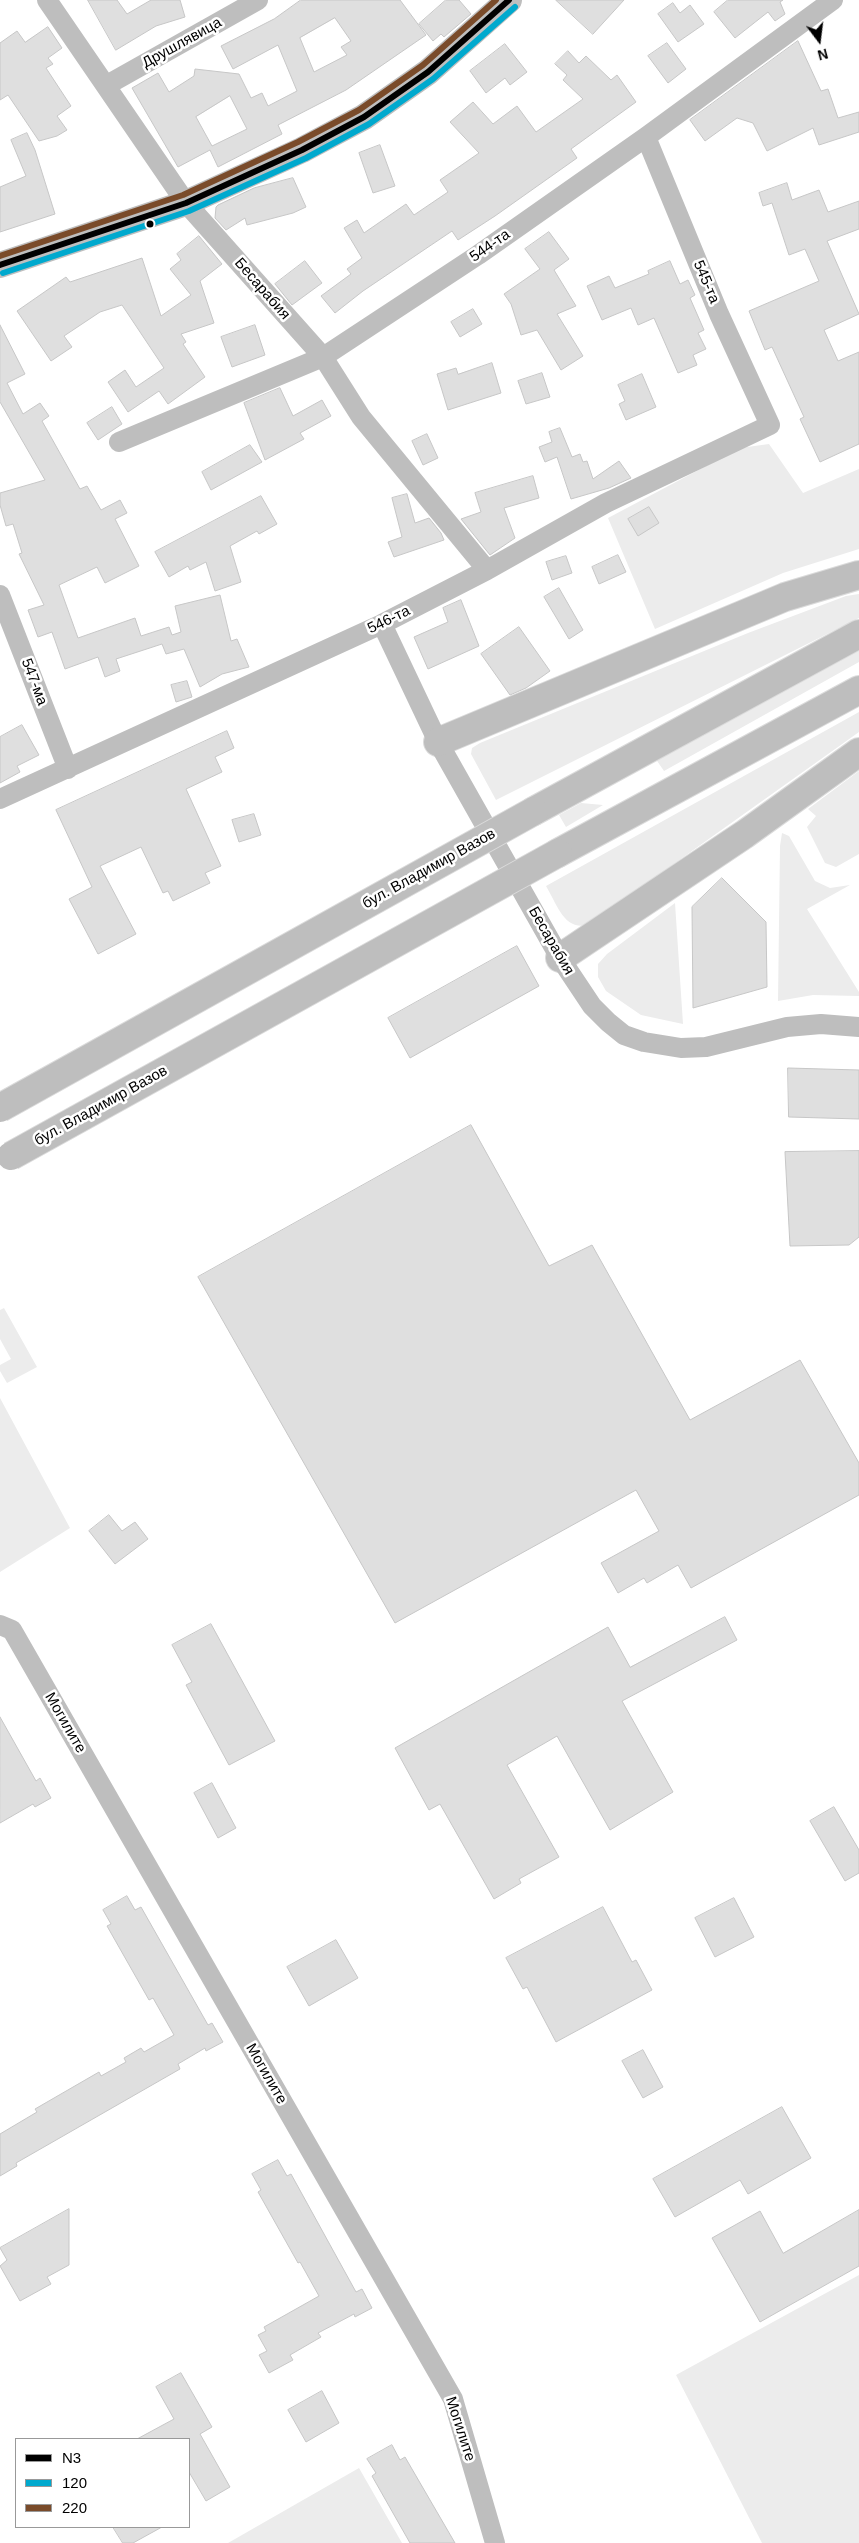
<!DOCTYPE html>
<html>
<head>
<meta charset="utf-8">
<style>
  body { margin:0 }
  #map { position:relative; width:859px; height:2543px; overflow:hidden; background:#fff; font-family:Arial,sans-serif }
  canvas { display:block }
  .legend { position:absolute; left:15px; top:2438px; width:175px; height:90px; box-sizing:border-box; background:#fff; border:1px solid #999; margin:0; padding:6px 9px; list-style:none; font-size:15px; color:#000 }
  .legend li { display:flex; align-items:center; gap:10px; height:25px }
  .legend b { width:25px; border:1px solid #999 }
  .north { position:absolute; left:794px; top:15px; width:50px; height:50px; -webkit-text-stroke:4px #fff; paint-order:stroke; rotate:165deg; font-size:14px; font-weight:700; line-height:20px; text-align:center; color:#000 }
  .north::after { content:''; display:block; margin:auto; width:18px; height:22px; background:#000; clip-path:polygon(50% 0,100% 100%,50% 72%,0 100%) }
</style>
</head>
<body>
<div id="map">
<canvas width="859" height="2543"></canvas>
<ul class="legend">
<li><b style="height:6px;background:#000"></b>N3</li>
<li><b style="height:6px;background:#00a9ce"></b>120</li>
<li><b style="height:6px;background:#7a4b2a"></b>220</li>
</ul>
<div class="north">N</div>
</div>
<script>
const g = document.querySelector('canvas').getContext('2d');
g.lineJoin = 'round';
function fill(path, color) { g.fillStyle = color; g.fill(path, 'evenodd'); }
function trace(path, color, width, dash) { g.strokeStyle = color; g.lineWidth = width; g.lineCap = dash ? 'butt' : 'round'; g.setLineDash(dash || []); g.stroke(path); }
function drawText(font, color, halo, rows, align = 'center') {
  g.font = font + ' Arial,sans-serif'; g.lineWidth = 5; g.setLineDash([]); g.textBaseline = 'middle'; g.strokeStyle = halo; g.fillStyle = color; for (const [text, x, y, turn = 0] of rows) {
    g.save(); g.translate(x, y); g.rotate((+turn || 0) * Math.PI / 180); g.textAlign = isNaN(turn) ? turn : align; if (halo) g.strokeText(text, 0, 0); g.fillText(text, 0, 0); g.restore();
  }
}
const green = new Path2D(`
  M769,444L803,493L859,469V549L783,573L655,629L608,518L740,448Z
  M859,594V618L496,800L471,754L472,748L480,743L748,633L846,596Z
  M859,646V662L664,771L655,758Z
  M859,712V732L588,925C564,931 557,904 546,886Z
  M859,771V854L836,867L825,863L807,827L816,816L808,809Z
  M581,803L603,805L566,827L559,815Z
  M782,833L789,836L815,881L830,888L850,885L807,909L859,992V996L813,995L778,1001L780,846Z
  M675,903L683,1024L641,1015L606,991L598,977V964L607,954Z
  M4,1308L37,1367L7,1383L0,1371V1365L11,1359L0,1339V1310Z
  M0,1398L70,1528L0,1572Z
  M859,2275V2543H762L676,2375Z
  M359,2468L402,2543H228Z`);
const building = new Path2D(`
  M88,0H117L127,14L151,0H180L185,17L156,26L116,50Z
  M301,0H400L426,35L346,90L278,125L282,134L218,167L210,150L178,167L132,88L158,73L169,92L194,76L195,69L239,74L251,98L262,93L268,106L297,91L278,45L233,69L221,46L274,19ZM335,18L351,41L341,47L347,55L314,72L300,38ZM230,96L247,129L212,146L196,117Z
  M446,0H459L471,14L444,37L441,34L433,41L419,24Z
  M556,0H624L593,34Z
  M728,0H783L780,2L785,14L775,21L768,12L735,38L714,12Z
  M673,3L680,13L690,5L704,24L678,42L658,14Z
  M48,27L62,48L48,58L53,64L46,68L71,106L57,116L67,130L57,136L39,141L8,95L0,100V43L17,31L25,42Z
  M798,41L821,91L828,89L838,118L859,112V132L819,145L813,128L767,151L753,123L737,118L705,141L690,120Z
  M667,43L686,69L668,83L648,56Z
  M505,44L527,72L510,85L505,78L486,93L470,71Z
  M568,51L579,63L586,56L611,80L617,75L636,102L571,149L577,158L495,216L458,240L452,231L363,291L335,313L321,296L351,274L347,269L362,258L344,228L357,220L364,233L406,204L414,215L448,192L440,180L479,153L450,122L473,102L493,124L517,106L536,132L583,99L563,80L567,75L555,64Z
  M27,133L35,150L55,214L0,232V187L26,176L11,140Z
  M380,145L395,186L373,193L359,153Z
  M293,178L306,207L293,213L247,225L245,218L226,230L215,218L216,207L218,205L254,188Z
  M787,183L792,200L819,190L828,212L859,201V229L827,241L859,314L824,330L838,361L859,352V444L820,462L800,419L804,417L772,347L765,350L749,311L819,281L805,249L789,255L772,203L763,206L759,193Z
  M549,232L569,259L554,270L576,306L557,314L583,356L561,370L537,330L521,335L511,304L504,294L540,269L525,249Z
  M199,236L222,264L200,281L214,323L181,334L186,342L183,344L205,377L168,404L159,391L128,412L108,382L125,370L136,387L164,368L122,305L100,312L64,336L72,347L51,361L17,311L66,277L70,282L142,258L161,316L191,295L170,269L181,260L177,254Z
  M305,261L322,283L292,305L275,284Z
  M670,261L680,284L688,280L695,295L690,298L704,330L698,333L706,349L693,355L697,365L678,373L654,318L638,325L631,308L602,320L587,286L609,276L615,288L649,274L648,271Z
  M473,309L482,324L460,337L451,322Z
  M0,325L25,374L7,383L23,414L40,403L49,416L42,421L80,489L87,486L101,510L120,500L127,513L115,519L139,566L105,583L97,567L59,585L78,638L135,618L141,636L169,627L172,635L181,632L175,606L220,595L231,641L237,639L249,667L222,674L200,687L184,649L166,654L162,644L116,659L120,671L105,677L98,657L65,669L52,632L38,637L28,610L44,605L19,554L22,553L13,524L6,526L0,505V493L45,480L0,402Z
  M255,325L265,355L232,367L221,337Z
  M492,363L501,393L448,410L437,374L456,368L458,374Z
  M542,373L550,397L526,404L518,381Z
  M642,374L656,407L626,420L619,404L625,401L618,385Z
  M280,388L293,416L322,400L331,416L300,433L304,439L265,460L244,403Z
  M112,407L122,424L98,440L87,423Z
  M560,428L572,457L580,454L583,462L587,461L593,479L619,461L631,478L609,488L571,499L557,457L545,462L539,447L552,442L549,432Z
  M427,434L438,458L423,465L412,441Z
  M250,445L262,462L211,490L202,472Z
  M533,476L539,498L504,508L515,538L490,555L461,519L481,512L475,493Z
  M407,494L415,523L429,518L441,533L444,540L394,557L388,542L402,537L392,498Z
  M261,496L277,524L259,534L257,531L230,546L241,582L215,591L206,562L190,570L188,566L169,577L155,552Z
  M649,507L659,523L638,536L628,519Z
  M618,555L626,572L599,584L592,567Z
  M566,556L572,573L552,580L546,562Z
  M559,588L583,630L569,639L544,597Z
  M461,600L479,646L428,669L414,637L448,622L443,608Z
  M519,627L550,671L526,688L510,695L481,654Z
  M187,681L192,697L176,702L171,685Z
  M22,725L39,755L17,766L20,772L0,783V737Z
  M227,731L234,748L215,757L222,772L186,789L221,866L205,873L210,883L173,901L168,891L163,893L141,847L100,866L136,934L98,954L69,899L92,887L56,810Z
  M254,814L261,835L239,842L232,820Z
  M722,878L766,922L767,987L693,1008L692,907Z
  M517,946L539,986L410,1058L388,1018Z
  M788,1068L859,1070V1119L789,1117Z
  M471,1125L549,1266L592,1245L690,1420L800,1360L859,1463V1495L691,1588L678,1565L647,1583L644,1578L618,1593L601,1563L659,1531L636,1490L395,1623L198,1277Z
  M859,1151V1237L849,1245L790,1246L785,1152Z
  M109,1515L122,1531L135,1522L148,1539L115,1564L89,1531Z
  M725,1617L737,1640L622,1701L673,1792L610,1830L557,1736L507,1765L559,1857L519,1879L521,1883L494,1899L440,1804L429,1810L395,1748L608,1627L630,1667Z
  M211,1624L275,1741L229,1765L186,1685L192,1682L172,1645Z
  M0,1717L36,1781L40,1778L51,1798L35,1807L33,1804L0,1823Z
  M212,1783L236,1828L218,1838L194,1793Z
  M834,1807L859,1850V1873L845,1881L810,1821Z
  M127,1896L135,1910L141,1907L208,2025L212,2023L223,2042L206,2051L205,2048L178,2064L180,2069L16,2163L17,2166L0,2176V2134L37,2112L35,2109L99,2072L101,2076L126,2062L124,2058L141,2048L144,2052L174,2035L153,1998L149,2000L107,1926L111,1924L103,1910Z
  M734,1898L754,1937L715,1957L695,1918Z
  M603,1907L632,1962L636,1960L652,1990L556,2042L527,1987L523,1989L506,1958Z
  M336,1940L358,1978L309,2006L287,1967Z
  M643,2050L663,2087L643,2098L622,2061Z
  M782,2107L811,2158L748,2194L740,2180L675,2217L653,2179Z
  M278,2160L287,2176L291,2174L356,2292L362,2289L372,2308L355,2317L354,2314L318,2333L321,2337L290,2355L293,2360L269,2373L259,2355L267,2351L258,2335L266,2331L264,2327L319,2296L300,2262L298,2263L258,2192L261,2190L252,2174Z
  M69,2209V2265L47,2277L51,2284L20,2301L0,2266L7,2260L0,2248Z
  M859,2210V2266L760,2322L712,2238L760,2211L783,2253Z
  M181,2373L212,2427L200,2434L230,2487L206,2501L189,2472V2439H137L174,2419L156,2387Z
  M322,2391L339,2423L306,2442L288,2410Z
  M392,2445L400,2460L405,2457L455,2543H410L372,2476L376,2473L367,2459Z
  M113,2527H162L133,2543H123Z`);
const minor = new Path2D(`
  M47,0L186,203L323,357L361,417L487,570
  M107,85L258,0
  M119,442L323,357L478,255L646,137L833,0
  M0,595L68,769
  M382,624L438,742L560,958L592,1006L608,1022L624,1035L644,1042L681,1048L706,1047L787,1027L821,1024L859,1027
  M0,799L382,624L487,570L606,503L770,425L719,314L646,137
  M0,1625L12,1630L453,2399L495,2543`);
const tertiary = new Path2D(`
  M0,265L186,203L302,150L364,117L428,72L509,0`);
const primary = new Path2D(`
  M438,742L785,597L859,575
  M534,811L859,634
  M558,853L859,690
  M560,958L745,834L859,752`);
const primaryBridge = new Path2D(`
  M0,1108L534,811
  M11,1156L558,853`);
const bus1 = new Path2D(`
  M0,265L186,203L302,150L364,117L428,72L509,0`);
const bus2 = new Path2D(`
  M3,273L189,211L306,158L369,124L433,79L515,7`);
const bus3 = new Path2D(`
  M0,256L183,195L298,142L359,110L423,65L496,0`);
const markers = [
  [150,224,4.5,"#000"]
];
const streetNames = [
  ["Друшлявица",182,43,-29],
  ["544-та",490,246,-35],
  ["545-та",706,282,67],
  ["Бесарабия",262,289,49],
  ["546-та",389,620,-26],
  ["547-ма",34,682,69],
  ["бул. Владимир Вазов",429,869,-29],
  ["Бесарабия",551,941,60],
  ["бул. Владимир Вазов",101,1106,-29],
  ["Могилите",65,1723,60],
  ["Могилите",266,2074,60],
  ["Могилите",460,2429,72]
];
fill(green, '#ececec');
fill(building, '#dfdfdf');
trace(building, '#c7c7c7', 1);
trace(primary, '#dbdbdb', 30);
trace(minor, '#bebebe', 20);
trace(tertiary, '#bebebe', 26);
trace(primary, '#bebebe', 28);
trace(primaryBridge, '#dbdbdb', 30, []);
trace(primaryBridge, '#bebebe', 28);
trace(bus1, '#000', 6);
trace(bus2, '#00a9ce', 6);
trace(bus3, '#7a4b2a', 6);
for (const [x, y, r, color] of markers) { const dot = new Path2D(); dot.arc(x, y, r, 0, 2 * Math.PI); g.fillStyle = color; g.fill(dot); trace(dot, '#fff', 2); }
drawText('15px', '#000', '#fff', streetNames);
</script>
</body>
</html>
